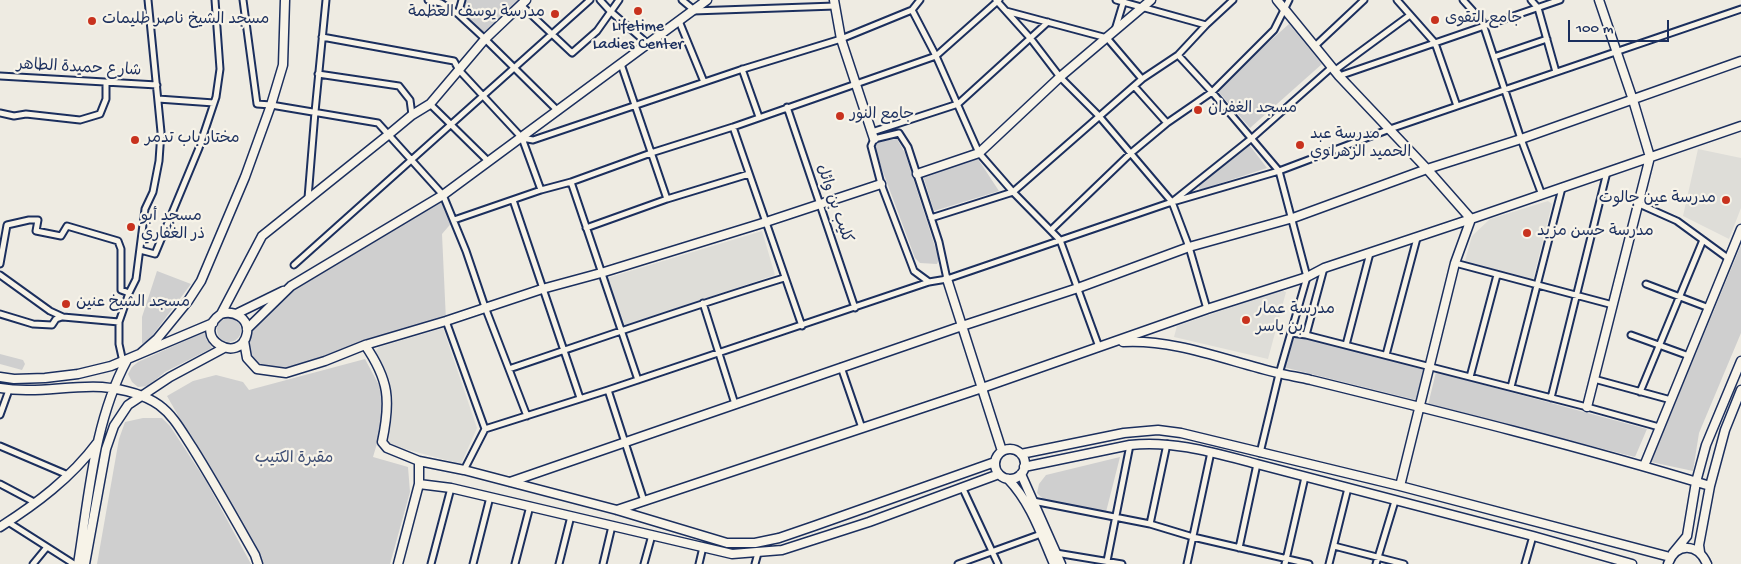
<!DOCTYPE html>
<html>
<head>
<meta charset="utf-8">
<style>
  body { margin:0 }
  #map { position:relative; width:1741px; height:564px; overflow:hidden; background:#eeebe2; font-family:"Gochi Hand",sans-serif }
  canvas { display:block }
  .scale { position:absolute; left:1568px; top:20px; width:101px; height:22px; box-sizing:border-box; border:2px solid #1b2f5e; border-top:0; padding-left:6px; font-size:15px; line-height:18px; white-space:nowrap; color:#1b2f5e; -webkit-text-stroke:4px #f7f3e8; paint-order:stroke }
</style>
</head>
<body>
<div id="map">
<canvas width="1741" height="564"></canvas>
<div class="scale">100 m</div>
</div>
<script>
const g = document.querySelector('canvas').getContext('2d');
g.lineJoin = 'round';
function fill(path, color) { g.fillStyle = color; g.fill(path, 'evenodd'); }
function trace(path, color, width, dash) { g.strokeStyle = color; g.lineWidth = width; g.lineCap = dash ? 'butt' : 'round'; g.setLineDash(dash || []); g.stroke(path); }
function drawText(font, color, halo, rows, align = 'center') {
  g.font = font + ' "Gochi Hand","Playpen Sans Arabic",sans-serif'; g.lineWidth = 4.5; g.setLineDash([]); g.textBaseline = 'middle'; g.strokeStyle = halo; g.fillStyle = color; for (const [text, x, y, turn = 0] of rows) {
    g.save(); g.translate(x, y); g.rotate((+turn || 0) * Math.PI / 180); g.textAlign = isNaN(turn) ? turn : align; if (halo) g.strokeText(text, 0, 0); g.fillText(text, 0, 0); g.restore();
  }
}
const built = new Path2D(`
  M1698,149L1741,158V208L1729,239L1683,216Z
  M1548,201L1552,204L1533,280L1465,261L1472,236L1490,219Z
  M762,231L775,275L624,326L607,278Z
  M1281,290L1286,292L1268,359L1174,337L1177,326Z
  M443,328L477,428L461,464L390,445L388,441L392,416L390,381L377,358L375,352L379,347Z`);
const green = new Path2D(`
  M466,0H521L484,33L461,14Z
  M1289,24L1322,64L1250,128L1216,89Z
  M897,139L905,153L939,259L937,264L920,263L915,258L874,148L878,142Z
  M1247,142L1267,168L1200,190L1198,185Z
  M978,159L999,191L934,211L923,176Z
  M443,195L454,220L442,234L446,321L286,373L257,369L247,358V335L291,286Z
  M1741,245V333L1699,433L1693,471L1651,462Z
  M157,271L191,284L149,340L142,344V317Z
  M217 330a12 12 0 1 1 24 0a12 12 0 1 1-24 0Z
  M207,331L208,340L212,348L165,372L148,386L138,387L132,382L128,374L132,367L138,362Z
  M1292,334L1426,368L1416,400L1283,367Z
  M0,354L23,360L25,364L22,370L0,364Z
  M365,359L381,389L383,423L373,457L408,467L410,492L390,564H262L167,396L193,381L216,375L243,382L249,390Z
  M1436,372L1647,429L1635,457L1428,405Z
  M143,418H162L170,426L206,481L251,564H97L119,439L125,422Z
  M1120,457L1106,512L1043,499L1037,493L1039,484L1046,475Z`);
const street = new Path2D(`
  M243,0L257,104L271,105L378,123L443,195L466,251L485,307L527,416
  M428,0L441,3L458,14L485,39L558,111
  M600,0L610,11L648,44
  M682,0L694,10
  M996,0L1031,39L1060,77L1099,116L1172,202L1189,247L1207,309
  M1116,0L1206,25
  M1397,0L1435,43L1457,106
  M1463,0L1482,21L1521,139L1542,195
  M1531,0L1538,8L1556,72
  M521,5L572,53L597,31L619,0
  M912,10L936,56L979,153L1013,192L1060,240L1099,347
  M693,11L835,6
  M1006,11L1107,38L1142,79
  M458,14L462,0
  M679,21L704,82
  M1115,30L1124,0
  M322,37L454,61L459,70L522,138L541,190
  M1315,46L1364,0
  M1178,55L1212,92L1279,171L1307,277L1279,374L1260,453
  M1494,57L1547,39
  M621,64L667,199
  M742,69L759,117
  M1334,71L1410,15
  M318,74L399,86L410,100L412,115
  M0,76L157,85
  M1339,76L1560,0
  M1134,86L1167,123
  M158,99L214,103
  M430,104L488,161
  M787,107L855,308
  M0,113L14,116L26,114L80,120L100,114L106,99V83
  M733,127L802,326
  M872,132L958,104L1048,22
  M522,138L533,140L740,70L841,39L912,10L920,0
  M571,182L638,380
  M308,198L315,112L326,0
  M513,200L580,398
  M1176,201L1279,171L1390,129L1741,9
  M1639,204L1677,221L1729,259
  M931,218L1013,192L1142,79L1178,55L1206,25L1233,0
  M454,220L541,190L571,182L651,153L733,127L936,56L999,0
  M586,228L667,199L749,174
  M1051,230L1131,153L1167,123L1212,92L1274,30L1289,0
  M140,250L155,254L199,148L216,97L220,69L215,0
  M1455,263L1613,305
  M0,264L7,225L29,220H38L36,231L61,236L67,226L118,241L121,249V290L129,293
  M294,265L590,0
  M0,275L50,311L63,317L119,322
  M929,282L914,271L881,184L871,146L874,139L899,133L908,147L939,242L947,279
  M1646,284L1709,308
  M703,303L735,404
  M0,314L33,324L52,325L56,319L62,317
  M446,321L485,429L464,470
  M1291,333L1306,335L1587,407L1659,427
  M1306,335L1324,268
  M1631,335L1689,356
  M1346,345L1370,253
  M1386,355L1417,238
  M123,362L119,344V322L129,293L136,279L145,209L153,192L159,161L161,132L148,0
  M841,367L862,428
  M509,369C601,338 692,306 784,278
  M1470,377L1497,275
  M1594,379L1671,400
  M1511,387L1562,188
  M608,390L644,501
  M1640,392L1703,240
  M1551,398L1607,172
  M0,415L9,390
  M485,429L608,390L929,282L947,279L1172,202L1252,138L1332,67
  M0,446L68,475
  M0,484L36,503
  M963,489L998,564
  M1033,501L1150,524L1193,537L1309,564
  M8,522L74,564
  M1150,524L1167,444
  M1334,546L1404,564
  M1239,548L1257,464
  M1056,553L1122,564
  M1107,561L1130,445
  M33,564L47,547
  M431,564L451,488
  M473,564L490,497
  M515,564L530,506
  M559,564L571,516
  M603,564L612,526
  M644,564L652,535
  M699,564L703,547
  M755,564L758,553
  M958,564L1041,534
  M1187,564L1211,452
  M1285,564L1305,477
  M1329,564L1348,488
  M1376,564L1395,501
  M1525,564L1533,536`);
const secondary = new Path2D(`
  M834,0L841,39L874,139
  M1277,0L1339,76L1427,169L1471,219L1455,263L1400,486
  M917,174L979,153L1060,77L1151,0
  M947,279L1002,451
  M221,314C234,310 249,318 247,333C241,367 188,337 221,314L262,236L388,135L412,115L430,104L485,39L526,0
  M236,314L283,291
  M247,329L291,286L443,195L707,0
  M244,341L247,358L257,369L286,373L325,361L365,345L446,321L542,289L601,273L766,222L881,184
  M1123,342C1176,339 1227,361 1278,373C1289,376 1300,377 1311,380C1445,413 1579,446 1710,486
  M365,345C389,380 391,400 382,442L387,448L419,461V484L398,564
  M141,353L157,339L188,301L201,281L245,177L271,105L283,65L285,0
  M0,377L14,379L45,378L78,374L111,366L213,323
  M0,388C34,394 68,385 102,387C122,389 142,393 159,405C174,416 182,432 192,447C214,482 234,518 255,555L258,564
  M1587,407L1650,157L1633,100L1599,0
  M995 464a15 15 0 1 1 30 0a15 15 0 1 1-30 0Z
  M1021,454L1124,433L1158,430L1181,433L1400,486L1670,557
  M419,461L464,470L617,510L727,543H755L779,538L814,526L995,462
  M1644,466L1741,229
  M1024,467L1130,445C1173,440 1215,453 1257,464L1533,536L1632,564
  M1021,474L1061,564
  M1008,479C1031,503 1041,534 1054,564
  M510,482L962,326L1078,288L1189,247L1293,218L1427,169L1521,139L1741,61
  M419,484L451,488L732,554L782,550L869,522L999,474
  M617,510L982,388L1207,309L1307,277L1324,268L1471,219L1741,126
  M0,527C36,504 71,478 97,443
  M1700,552L1699,545L1710,486L1725,430L1741,390
  M1673,553L1687,536L1696,482L1706,445L1741,361
  M78,564C89,496 94,421 127,360
  M85,564L106,449L114,426L128,405L170,377L224,348
  M1668,564C1676,542 1698,543 1707,564`);
const markers = [
  [638,11,5,"#c8321e"],
  [555,14,5,"#c8321e"],
  [1435,20,5,"#c8321e"],
  [92,21,5,"#c8321e"],
  [1198,110,5,"#c8321e"],
  [840,116,5,"#c8321e"],
  [135,140,5,"#c8321e"],
  [1300,145,5,"#c8321e"],
  [1726,200,5,"#c8321e"],
  [131,227,5,"#c8321e"],
  [1527,233,5,"#c8321e"],
  [66,304,5,"#c8321e"],
  [1246,320,5,"#c8321e"]
];
const poiNames = [
  ["مدرسة يوسف العظمة",545,14,"right"],
  ["جامع التقوى",1445,20],
  ["مسجد الشيخ ناصر طليمات",102,21],
  ["Lifetime",638,28,"center"],
  ["Ladies Center",638,46,"center"],
  ["مسجد الغفران",1208,110],
  ["جامع النور",850,116],
  ["مدرسة عبد",1310,136],
  ["الحميد الزهراوي",1310,154],
  ["مختار باب تدمر",145,140],
  ["مدرسة عين جالوت",1716,200,"right"],
  ["مسجد أبو",141,218],
  ["ذر الغفاري",141,236],
  ["مدرسة حسن مزيد",1537,233],
  ["مسجد الشيخ عنين",76,304],
  ["مدرسة عمار",1256,311],
  ["بن ياسر",1256,329]
];
const streetNames = [
  ["شارع حميدة الطاهر",79,69,3],
  ["كليب بن وائل",833,204,71]
];
const parkNames = [
  ["مقبرة الكتيب",294,460]
];
fill(built, '#deddd8');
fill(green, '#cfcfcf');
trace(street, '#1b2f5e', 9);
trace(secondary, '#1b2f5e', 11);
trace(street, '#f7f3e8', 5);
trace(secondary, '#f7f3e8', 8);
for (const [x, y, r, color] of markers) { const dot = new Path2D(); dot.arc(x, y, r, 0, 2 * Math.PI); g.fillStyle = color; g.fill(dot); trace(dot, '#f7f3e8', 2); }
drawText('16px', '#1b2f5e', '#f7f3e8', poiNames, 'left');
drawText('16px', '#1b2f5e', '#f7f3e8', streetNames);
drawText('16px', '#3f4f75', '#f7f3e8', parkNames);
</script>
</body>
</html>
